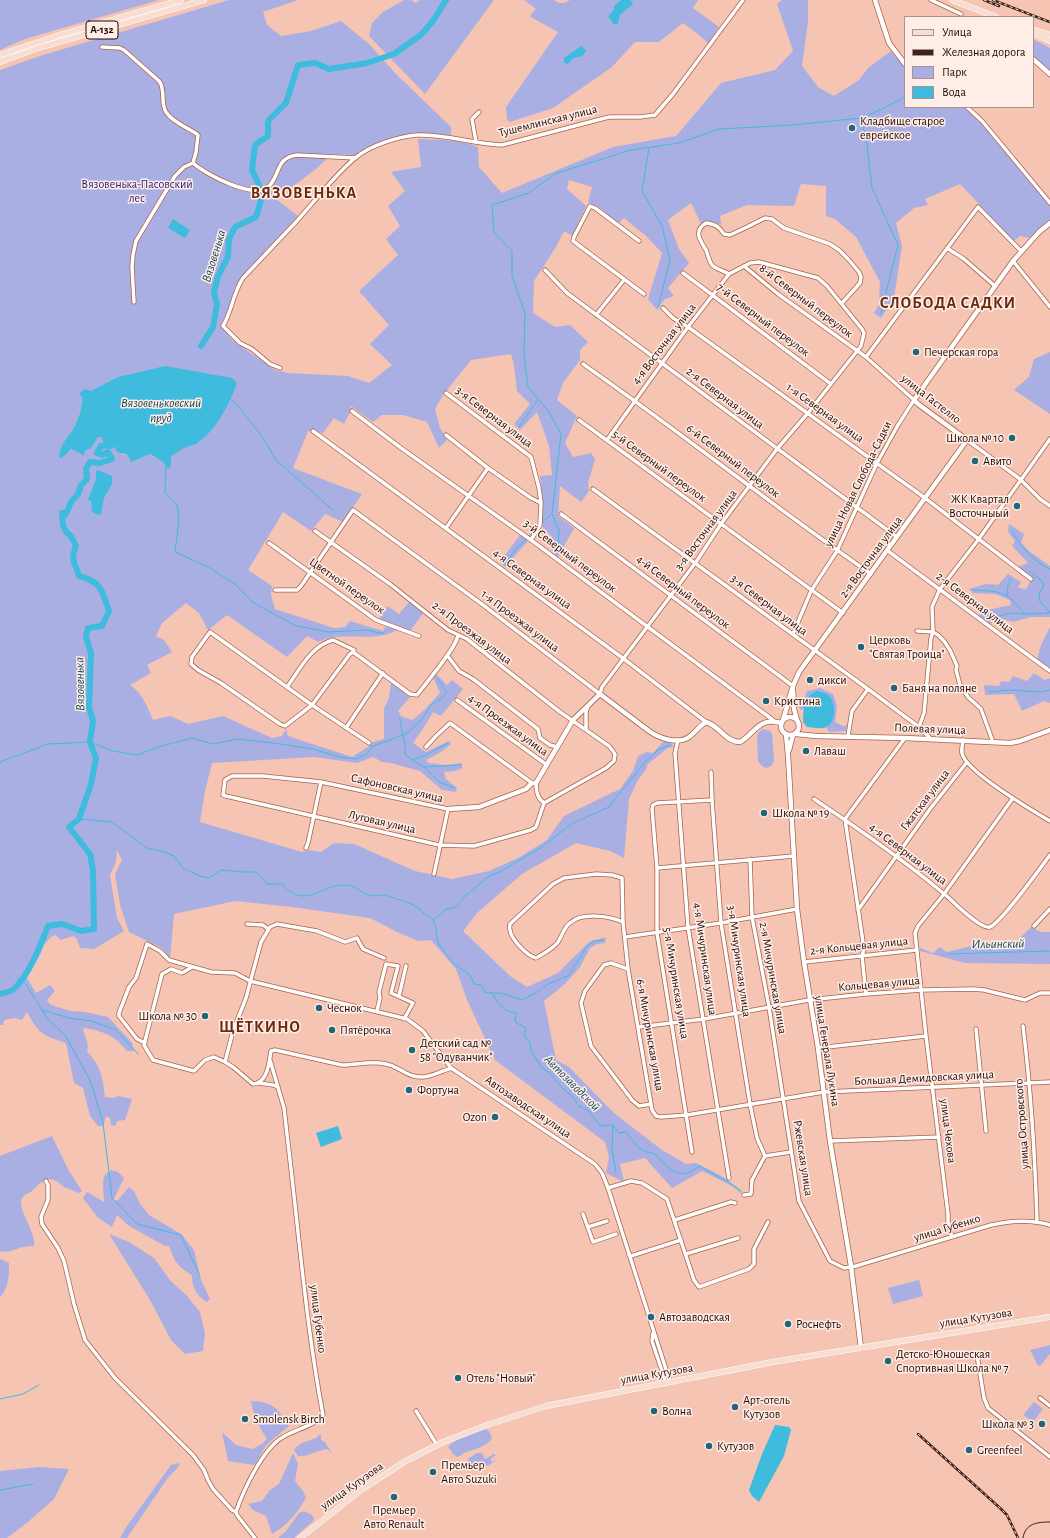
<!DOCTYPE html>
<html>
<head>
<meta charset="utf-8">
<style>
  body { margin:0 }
  #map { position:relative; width:1050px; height:1538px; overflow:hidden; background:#f5c4b3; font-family:"Alegreya Sans",sans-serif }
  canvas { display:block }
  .legend { position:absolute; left:904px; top:16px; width:130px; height:92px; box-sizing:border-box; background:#ffeee8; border:1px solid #a8928c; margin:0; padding:5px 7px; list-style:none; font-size:12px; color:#250902 }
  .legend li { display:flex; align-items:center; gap:8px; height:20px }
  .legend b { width:20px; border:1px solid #a8928c }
</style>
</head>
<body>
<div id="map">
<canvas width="1050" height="1538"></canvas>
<ul class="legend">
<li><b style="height:5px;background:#f8ddd3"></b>Улица</li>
<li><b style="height:5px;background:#3f2118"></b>Железная дорога</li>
<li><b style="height:11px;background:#aaafe3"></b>Парк</li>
<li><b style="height:11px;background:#3fbbdd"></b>Вода</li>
</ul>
</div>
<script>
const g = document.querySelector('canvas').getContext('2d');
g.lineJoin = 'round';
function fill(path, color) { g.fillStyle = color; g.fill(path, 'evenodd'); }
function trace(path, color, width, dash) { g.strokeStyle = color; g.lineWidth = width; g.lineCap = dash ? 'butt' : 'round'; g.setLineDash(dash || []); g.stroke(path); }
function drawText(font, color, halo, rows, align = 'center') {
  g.font = font + ' "Alegreya Sans",sans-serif'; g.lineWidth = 3; g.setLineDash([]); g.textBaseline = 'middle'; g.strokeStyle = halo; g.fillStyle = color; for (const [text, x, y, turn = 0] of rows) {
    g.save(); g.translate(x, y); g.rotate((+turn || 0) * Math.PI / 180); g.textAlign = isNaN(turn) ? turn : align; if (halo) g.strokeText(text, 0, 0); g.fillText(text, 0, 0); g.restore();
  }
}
const green = new Path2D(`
  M0,0H159L25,39L0,50Z
  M229,0H298L263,12L267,25L281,36L311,31L341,21L369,44L397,75L451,127V137L437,134L418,133L398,137L357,155L332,154L316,169L276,199L298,216L251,267L235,287L228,312L221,324L232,340L275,370L288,373L348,376L369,383L392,365L370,344L389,325L359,291L398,255L386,239L400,226L388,206L405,191L391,172L421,167L418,139C438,140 460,139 478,147L479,167L502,193L613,147L676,136L721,83L775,70L793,51L777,4L782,0H808V22L802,66L819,88L834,96L859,80L868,68L891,51L905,68V107H965L980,122L1050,206V220L1029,238L1020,236L1014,241L960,184L925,199L928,205L914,208L896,223L902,246L894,298L881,318L874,313L879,305L880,282L856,237L835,219L826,216V186L801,184L794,206L747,205L720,216L721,225C714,222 709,220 701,224L691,203L668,220L679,249L689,263L668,288L674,296L665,299L657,310L648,299L662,253L646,236L624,218L618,224L600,208L588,202L592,187L569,180L567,189L586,206L573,234L571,235L564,231L556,247L534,281L533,313L555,327L570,325L588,342L580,350V360L563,383L557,400L577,416L565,443L573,457L591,453L595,459L588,483L589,491L581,502L560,486L558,516L574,528L558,557L553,555L552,537L542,526L543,501L540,476L552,475L549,446L537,412L520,430L514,424L530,404L517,391L514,365L511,354L471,360L443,395L435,409L440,428L447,440L439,448L427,422L403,415H382L373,422L351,406L350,412L344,424L334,418L323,433L308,431L293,468L362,494L343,522L325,514L311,531L283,512L248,570L272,586L271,595L275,609L334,628L345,627L350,621L383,631L386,626L397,630C373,644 342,630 318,642L307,636L287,657L227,615L208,630L199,613L186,603L162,623L156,636L164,640L172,652L147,665L151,673L130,685C143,694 147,706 153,720L170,716L188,724L223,716L272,738L282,736L286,729L288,736L352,757L368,747L370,743L384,739V708L389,698L391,683L410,697L398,711L401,716L412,720C422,714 431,702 440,693L433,677L436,674L447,685L452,680L463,689L441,716L433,712L426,724L413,743L426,752L449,741L451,744C443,751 435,756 426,760L429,763L445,765L462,763V768L455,771L444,772L446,779L457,788L456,792L442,790L420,771L391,763L382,762L373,757L357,763L314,757L212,763L205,791L200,822L302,852L309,850L321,852L334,843L354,844L415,871L452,879L489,871L518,858L547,840L564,816L620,789L633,771L638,756L647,752L653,753L663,742L669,741L674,747L668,748L648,764L645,771L638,780L629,799L624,858L610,851L576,843L522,874L477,913L463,931L510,976L527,987L558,973L589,942L606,937L605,943L597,944L590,948L580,967L565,984L544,1001L556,1060L569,1067L614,1113L662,1150L686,1164L696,1163L725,1178L741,1191L742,1194L732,1186L702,1171L672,1188L645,1158L620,1164L624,1182L606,1173L609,1157L605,1142L495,1060L467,1000L456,969L431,940L418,941L399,933L370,918L292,907L235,901L174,914L170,959L162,948L129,932L120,905L115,874L122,860L117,850L116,862L110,875L117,918L124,931L94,949L80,948L77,939L73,936L60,940L56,935L51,937L44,945L41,953L27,978L36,993L50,985L55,991L47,1000L51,1005L70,1011L85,1012L108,1017L132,1043L134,1051H127C114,1035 104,1031 83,1028C84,1038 90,1042 87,1052C101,1065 103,1079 105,1097L112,1098L119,1096L132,1099L125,1120L117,1121L115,1126L111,1125L110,1118L106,1116L103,1126H98L90,1116L83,1088L74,1083L66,1043C43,1036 38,1033 27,1012L22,1020L14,1018L4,1020L3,1025H0V70L43,55ZM118,377L194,445L185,447L171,456V466L167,468L163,462L150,454L124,455L102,437H98C90,450 86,456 71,449L59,457C59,445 67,439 73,429C79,419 82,408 82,397Z
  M404,0H411L416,3L420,0H494L425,94L369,36L372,23L383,12Z
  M524,0H554C559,4 564,4 570,0H621L608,16L614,25L618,24L620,15L633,2L630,0H698L693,8L719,27L708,43L699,35L683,23L659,42H635L612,67L553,108L510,122L507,119L506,107L558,32L534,19L530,16L536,9Z
  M1033,39L1050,48V70L1033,56Z
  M1050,352V414L1014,390L1029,377L1034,359Z
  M1009,524L1024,534L1021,543L1029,551L1050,566V617H1031L1013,622L1003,619L992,621L991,625L979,616L982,611L1011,605L1010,600L995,594L973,593L969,589L986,584L998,585L1008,574L1021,582L1018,588L1026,589L1031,580L1033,579L1017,567L1028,563L1012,546L1015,541L1008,532Z
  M520,535L528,541L505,567L500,562Z
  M410,601L424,612L410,631L378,620L388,606L399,614Z
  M1050,627V668L1037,660L1041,645Z
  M1034,673L1045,680L1050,678V703L1044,701L1022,711L1014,694L985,695L984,685L999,686L1001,681L1009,682L1013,676L1027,681Z
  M820,688L833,694L837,706L835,722L843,726L847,725L846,731L829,732L826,727L830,724L805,700L804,709L800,710L798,703L802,704L807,691Z
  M763,729L770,731L772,734L774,761L771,766L766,768L762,766L758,761L757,736L759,732Z
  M1031,927L1041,932H1050V964L965,963L920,951V948L933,953L940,947L947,952L975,945L1016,942Z
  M52,1136L69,1171L82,1191L79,1193C74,1191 69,1189 64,1187C61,1185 58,1181 54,1180C46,1177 38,1185 33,1190C30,1193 25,1194 23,1197C14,1205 37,1232 34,1246C31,1246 27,1246 24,1247C15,1248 9,1254 0,1251V1156Z
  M111,1170L118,1172L124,1178L113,1201L118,1200L129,1187L134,1191L140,1204L149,1215L181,1234L194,1250L201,1280L210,1299L207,1302C197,1297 191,1285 192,1275C178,1267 174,1261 169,1246H165L129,1226L117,1215L112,1227L98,1218L83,1198L87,1192L104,1202L103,1184L104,1176Z
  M109,1234L129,1242L154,1258L170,1280L187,1296L200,1312L205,1334L203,1351L185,1354L171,1340L150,1300Z
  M0,1259L9,1263C9,1275 9,1288 0,1297Z
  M919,1280L923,1296L893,1304L888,1288Z
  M1050,1345V1354L1041,1365L1038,1366L1030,1350Z
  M251,1401C274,1402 277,1408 289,1426C281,1433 272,1439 266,1446C261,1452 260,1459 254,1465L228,1461L222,1432L236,1445L252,1449L262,1444L267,1439C259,1427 253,1415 251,1401Z
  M1034,1402L1043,1409L1033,1422L1023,1415Z
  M486,1429L489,1431L492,1438C488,1446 474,1450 466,1452C463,1453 461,1456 457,1457L453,1454L448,1447C453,1440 477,1430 486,1429Z
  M321,1434V1440L325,1442L335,1458L331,1452L326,1449L304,1456H298L294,1450C301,1441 307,1442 316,1438C318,1436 319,1435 321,1434Z
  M293,1453L298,1464L295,1481L303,1491L306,1498C297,1513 288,1525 272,1534L266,1516L253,1510L248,1504L262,1501L270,1490L279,1484Z
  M477,1453H482L485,1459L494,1454L496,1455L491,1459V1462L499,1459L487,1466L479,1462L467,1466L462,1463L467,1462L469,1458Z
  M180,1463L179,1466L167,1479L127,1538H120L127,1526L171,1465Z
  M40,1467L69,1469L54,1499L28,1522L7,1538H0V1471Z
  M304,1511L312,1515L314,1519L312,1522L294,1538H278L286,1531L299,1513Z`);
const water = new Path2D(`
  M621,0H630L633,2L632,5L620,15L618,24L614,25L608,16L614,9V6Z
  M581,46L586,50L583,56L573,58L568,64L564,63V58Z
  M173,219L190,230L185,238L168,228Z
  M165,366L232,378L237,383C229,405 216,431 196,444C192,446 188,446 184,448C180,450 176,454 171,456V466L168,469L163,462L150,454L131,462L128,455L117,452L115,447L111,449L104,448L102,437H98L91,448L85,451L83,456L80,453L71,449L62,458L59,457C59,445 67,439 73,429C79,419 82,408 82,397L79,394L84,389L91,391L118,377Z
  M98,470L112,476V484L104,498L101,514L98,515L92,512L91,501L88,500L96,479V471Z
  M817,691C820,692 824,692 827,694C836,700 838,722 826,727C821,730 813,727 807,727L803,722C804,707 802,698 817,691Z
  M338,1126L342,1139L321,1147L316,1133Z
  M775,1425L789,1427L791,1430L784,1456L759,1502L752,1496L749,1490L762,1454Z`);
const stream = new Path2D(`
  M861,119L866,137L872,188L898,245L881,313
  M649,148L642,191L662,226L670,260L658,307
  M230,399L238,406L261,435L276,460L333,510
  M519,427L538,399
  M166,465L165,493L177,505L179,520L175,552L208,567L235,584L252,602L296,626L329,632L367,630L379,633H384
  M542,523L551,514
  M1012,531C1019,544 1036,564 1050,569
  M558,548L559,530L552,514L561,434L549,412L528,387L524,354L525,313L512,276V251L494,232L492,205L528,193L557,173L631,150L679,143L719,129L792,125L861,118L882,109L905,97
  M504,565L517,548L537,528
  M1029,571L1041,580L1044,585L1039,594L1040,602L1050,612
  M973,590C1002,591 1007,592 1025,614
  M1007,596L1008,585L1011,579
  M993,617L1013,613L1028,614L1050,613
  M989,692L1008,690L1041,692L1050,690
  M400,719C401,732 406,741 405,754L412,760L424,756L448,743
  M412,760L424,767L439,782L455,788
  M0,762L48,744L90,742L113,751L137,755L158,747L192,738L213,744L237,739L273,743L313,749L339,757L356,759L367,754L373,746L406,734L422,719L432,704L441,699L447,693L438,679
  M424,767L461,765
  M79,819L112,822L147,848L165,852L174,856L183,868L200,876L209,878L221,870L244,872H256L267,884H282C306,911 320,884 346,885C355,885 360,892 368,895C374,897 379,895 385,895C389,896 413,904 417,907C419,908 421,911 423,913C426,916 431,917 433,920C438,928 435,940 440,946C445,952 450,960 456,965C465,973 469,970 474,984L481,985L485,992L492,993C499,1005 502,1010 516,1013L515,1022L526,1028L524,1035L530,1043L531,1051L542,1068L550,1073L562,1088L573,1097L579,1106L589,1111L600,1126L613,1125L619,1133L626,1132C633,1141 640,1153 653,1153C669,1167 678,1184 699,1166L730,1183L741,1191
  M433,920L445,910L458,906L464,897L488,877L503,870L542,847L573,823L609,807L645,762L658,750L670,745
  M947,954L1050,951
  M22,978L47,1018L65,1035L91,1082L103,1123L112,1198L137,1224L181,1235L200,1276
  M492,993H501L522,1000L539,991L548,984L568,976L586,948L593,941L604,940
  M42,1010L69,1018L91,1021L116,1030L138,1054
  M613,1125L612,1150L616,1172
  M0,1399L23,1394L39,1385
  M0,1490L33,1484`);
const river = new Path2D(`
  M201,346L213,327L217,304L214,293L218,276L228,257L229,239L235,227L256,217L261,200L259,185L252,170L255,145L268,136V121L286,103L298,65L315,63L329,69L367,63L394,54L422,34L433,21L446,0
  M0,994C4,993 11,992 14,989C30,973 40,946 48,926L62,924L81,931L94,929L93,870L90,854L69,827L79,819L91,784L96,758L90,742L93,721L89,708L91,653L86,637L88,628L102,626L109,611C102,591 102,582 79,576C75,562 70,561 76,546L71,536L67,533L63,526L62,513L66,514L71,502L78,494L81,485L87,479L86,469L90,462L100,463L112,459L108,452L102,455L97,453L101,446L110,445`);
const street = new Path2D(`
  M931,0L961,14
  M102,47L120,48L124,50L159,81C166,89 160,103 166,112C173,123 188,127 198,135L196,152L193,163C205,174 257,202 270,185C281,172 276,158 297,155L356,158
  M967,107L982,121L1050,203
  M476,142L472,119L479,112
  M639,241L595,208L590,206L574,237L573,241L644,294
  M947,248L964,259L995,286
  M1013,261L1050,307
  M744,266L778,294L866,357L914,400L898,425L877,463L837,551L811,591L793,634
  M545,270L567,293L897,537
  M683,273L831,384
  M729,274C724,271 716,269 712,265C709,261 708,255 706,250C700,240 693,231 706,223C715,224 718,226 724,234L730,235L747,227L765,218L772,219L784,228L830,244L839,250L849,260L859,272L861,277L860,283L842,303
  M134,302L132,267L133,255L136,241L175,176L184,167L193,163
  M663,308L673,318L688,327L925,498L1031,579
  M596,315L624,280
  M866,357L978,207L1021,251
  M583,364C680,432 773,506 871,574
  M280,368L270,364L252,349L240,343L223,326C232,311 233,293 243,278C260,260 278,241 295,223C314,202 333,177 355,158C371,145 397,137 417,135C446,134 473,144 502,145L609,117H640L655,115L673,94L743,0
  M446,393L531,457L539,488L541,503L540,525L531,540
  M352,411L401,448L531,540L773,720
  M579,420L843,613
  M313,431L624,659L706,722
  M446,435L488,468L531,498L541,503
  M967,440L1020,479L1040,499L1050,506
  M593,489L868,689L919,727L931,739
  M561,514L793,686
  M446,528L488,468
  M315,531L390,584L448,630L467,639L560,712L609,746L615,754L614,761L606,768L544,803L536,827L531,830L474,846L439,845L226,796L223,795L225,780L232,776H263L321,782L448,809L434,874
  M269,543L376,620L419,636
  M888,551L1032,658L1050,671
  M275,590H297L301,586L353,510L483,605L600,694L602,687L696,562L721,524L777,449L808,413L861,346L864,333L862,329L827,286L818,278L759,262L750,263L729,274L688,327L607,440
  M917,631L933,632L938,635L944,641L950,650L957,666L956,670L960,685L968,697L981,709L993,742
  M353,652L350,654L312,705L285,726L280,724L221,683L198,670L191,664L192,657L210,632L312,705L369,743
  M447,655L459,671L473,679L538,729L540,738L550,745L557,747
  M287,687C300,669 311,646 333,640L354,650L353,652L410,694L417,695C426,683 457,647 458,635
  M457,700L547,765
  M919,727L924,713L929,660L931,638L933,632L932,607L940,589L978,540L1050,439
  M346,728L383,673
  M586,729V712L588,706
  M848,736L852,711L868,689
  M678,740L675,753L688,927L729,1178
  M963,740C963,744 961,749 962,753C965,771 1033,811 1050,821
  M426,747L436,736L450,723L532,783
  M711,772L712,800L721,923L750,1104L757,1138L765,1156
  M536,783C536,791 537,798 544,803
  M814,799C859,829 908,863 949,898C955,904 982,930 990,927C1002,922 1040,868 1050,855
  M306,848L308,843L321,782
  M750,859L752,917L769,1007L799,1201L830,1261L844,1268L856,1266L991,1225C1011,1221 1030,1219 1050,1225
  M657,868L794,856
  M858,910L930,809L967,762
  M623,922C609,916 582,912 570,923C564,927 562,936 558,942C553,949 544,953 536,958C527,956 511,939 510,930C509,928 510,926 510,924L553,884L564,878L596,874L612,875L622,878L623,922L628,969L652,1110L656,1116L661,1117L687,1115L824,1092L1050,1082
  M247,924L263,925L268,929
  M1034,926L1050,909
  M625,937L721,923L797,909
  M384,958L363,949L357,938L345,942L317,931L277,924L270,927L261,942L246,998L233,1031L225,1062L233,1067L253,1084C268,1083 269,1062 271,1051L275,1050L342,1065C358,1065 370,1060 386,1064C393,1065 400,1070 406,1073C423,1082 434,1074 451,1068
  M804,962L917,950
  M192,967L182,973L171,969L162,974L144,1045L153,1060L194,1071L205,1060L214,1057L225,1062
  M628,969L611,963L604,965L585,991L581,1003L591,1046L632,1100L639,1106L651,1104
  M866,994L862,956L864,949L845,819L905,738
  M399,996L406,966
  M377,1011L380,998L379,992L386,964L398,966L391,993L413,1003L404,1019
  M1023,1026C1031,1091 1035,1156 1037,1221
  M639,1027L704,1019L809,1000L866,994L921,990L973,989L984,990L1025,1000L1040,993H1050
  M976,1029L986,1131
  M145,1043L137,1039L119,1016V1013L129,987L136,978L147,944L160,951L169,960L211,972L235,973L250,981L407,1019L423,1031L451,1068L595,1164L602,1173L608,1188L670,1382
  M818,1048L926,1036
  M259,1083L273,1085L278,1087
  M830,1141L939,1137
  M692,1152L657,933V868L652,809L653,805L657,803L712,800
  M46,1181L48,1185V1200L41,1217L42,1224L58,1248L64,1261L74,1304L85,1340L115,1378L193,1455L204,1470L208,1480L213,1489L232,1510L236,1512
  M608,1188L631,1181L642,1183L667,1199L694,1280L699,1287L749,1269L754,1264V1249L768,1222
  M744,1195L751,1194L752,1180L765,1156L791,1152
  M583,1214L593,1242L616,1234
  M675,1220L731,1202L735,1203
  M588,1227L607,1221
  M952,1237L948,1222V1214L926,1036L915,933L918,926L944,894L1013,798
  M686,1254L738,1238
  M629,1255L631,1256L681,1240
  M653,1333L652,1341L666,1383
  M977,1355L984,1398L988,1408L1050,1457
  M1040,1398L1050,1406
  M416,1411L437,1445
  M255,1538L237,1515L236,1512C243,1491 263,1448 283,1437C294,1430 316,1425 323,1415C306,1325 299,1234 288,1143L284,1108L270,1060`);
const secondary = new Path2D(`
  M875,0L889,43L905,64
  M1033,59L1050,74
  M793,690L794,709L797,720
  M781 726a9 9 0 1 1 18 0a9 9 0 1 1-18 0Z
  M783,720L793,686L799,672L967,440L918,404L914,400L1013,261L1039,232L1050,223
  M796,734L816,736L905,738L1010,743L1020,741L1050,730
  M786,735L788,755L797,909L804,962L818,1048L830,1141L851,1266L861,1348
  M789,750L793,735
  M448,809L479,807L526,789L532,783H536L573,720L600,694L649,731C659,738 677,745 689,737C695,733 699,726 706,722C719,725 725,742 740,742C755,733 760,716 781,723`);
const primary = new Path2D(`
  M952,0L996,17
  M1033,30L1050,35
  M1033,33L1050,41
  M0,55L60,35L181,0
  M0,62L38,48L204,0
  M300,1538L361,1490L404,1462L443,1442L490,1424L546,1406L773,1362L1050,1317`);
const tram = new Path2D(`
  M1023,1538C1025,1523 1038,1522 1050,1522`);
const rail = new Path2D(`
  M984,0L999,6
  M993,0L1050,22
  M918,1434L1000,1508L1007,1515L1018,1538`);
const markers = [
  [852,128,4,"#236578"],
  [916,352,4,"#236578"],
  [1012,438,4,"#236578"],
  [975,461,4,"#236578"],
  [1017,506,4,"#236578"],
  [861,647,4,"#236578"],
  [810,680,4,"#236578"],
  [894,688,4,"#236578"],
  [766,701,4,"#236578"],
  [806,751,4,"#236578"],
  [764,813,4,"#236578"],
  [319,1008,4,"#236578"],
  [205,1016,4,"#236578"],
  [332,1030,4,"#236578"],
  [412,1050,4,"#236578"],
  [409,1090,4,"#236578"],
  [495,1117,4,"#236578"],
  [651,1317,4,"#236578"],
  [788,1324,4,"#236578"],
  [888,1361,4,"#236578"],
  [458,1378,4,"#236578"],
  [735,1407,4,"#236578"],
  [654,1411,4,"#236578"],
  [245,1419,4,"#236578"],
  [1042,1424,4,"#236578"],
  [709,1446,4,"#236578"],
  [969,1450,4,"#236578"],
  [433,1472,4,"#236578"],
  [394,1497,4,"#236578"]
];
const shields = [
  [102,30,32]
];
const shieldNames = [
  ["А-132",102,30]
];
const streetNames = [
  ["Тушемлинская улица",548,121,-14],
  ["8-й Северный переулок",806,301,37],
  ["7-й Северный переулок",763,320,37],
  ["4-я Восточная улица",664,344,-53],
  ["2-я Северная улица",725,398,37],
  ["улица Гастелло",931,399,38],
  ["1-я Северная улица",825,413,36],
  ["3-я Северная улица",494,417,37],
  ["6-й Северный переулок",733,461,37],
  ["5-й Северный переулок",659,466,36],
  ["улица Новая Слобода-Садки",858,484,-64],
  ["3-я Восточная улица",706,530,-54],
  ["3-й Северный переулок",570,556,37],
  ["2-я Восточная улица",871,557,-54],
  ["4-я Северная улица",532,579,36],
  ["Цветной переулок",347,586,35],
  ["4-й Северный переулок",683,592,37],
  ["2-я Северная улица",975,603,37],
  ["3-я Северная улица",769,605,37],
  ["1-я Проезжая улица",520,621,37],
  ["2-я Проезжая улица",472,633,37],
  ["4-я Проезжая улица",508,725,36],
  ["Полевая улица",930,729,2],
  ["Сафоновская улица",397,788,13],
  ["Гжатская улица",925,800,-53],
  ["Луговая улица",382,822,13],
  ["4-я Северная улица",908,854,37],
  ["2-я Кольцевая улица",859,946,-6],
  ["4-я Мичуринская улица",705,959,82],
  ["3-я Мичуринская улица",739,961,82],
  ["2-я Мичуринская улица",773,978,80],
  ["5-я Мичуринская улица",676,983,81],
  ["Кольцевая улица",879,984,-5],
  ["6-я Мичуринская улица",650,1035,80],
  ["улица Генерала Лукина",827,1051,81],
  ["Большая Демидовская улица",924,1078,-3],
  ["Автозаводская улица",528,1107,34],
  ["улица Островского",1022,1124,-94],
  ["улица Чехова",948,1131,83],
  ["Ржевская улица",803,1158,81],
  ["улица Губенко",947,1228,-17],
  ["улица Кутузова",976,1318,-9],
  ["улица Губенко",318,1319,83],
  ["улица Кутузова",657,1374,-10],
  ["улица Кутузова",352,1486,-35]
];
const poiNames = [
  ["Кладбище старое",860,121],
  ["еврейское",860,135],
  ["Печерская гора",924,352],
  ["Школа № 10",1004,438,"right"],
  ["Авито",983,461],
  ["ЖК Квартал",1009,499,"right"],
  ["Восточныый",1009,513,"right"],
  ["Церковь",869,640],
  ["\"Святая Троица\"",869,654],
  ["дикси",818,680],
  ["Баня на поляне",902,688],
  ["Кристина",774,701],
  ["Лаваш",814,751],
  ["Школа № 19",772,813],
  ["Чеснок",327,1008],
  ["Школа № 30",197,1016,"right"],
  ["Пятёрочка",340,1030],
  ["Детский сад №",420,1043],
  ["58 \"Одуванчик\"",420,1057],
  ["Фортуна",417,1090],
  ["Ozon",487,1117,"right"],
  ["Автозаводская",659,1317],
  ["Роснефть",796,1324],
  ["Детско-Юношеская",896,1354],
  ["Спортивная Школа № 7",896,1368],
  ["Отель \"Новый\"",466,1378],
  ["Арт-отель",743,1400],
  ["Кутузов",743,1414],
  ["Волна",662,1411],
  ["Smolensk Birch",253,1419],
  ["Школа № 3",1034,1424,"right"],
  ["Кутузов",717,1446],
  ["Greenfeel",977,1450],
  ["Премьер",441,1465],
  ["Авто Suzuki",441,1479],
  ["Премьер",394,1510,"center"],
  ["Авто Renault",394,1524,"center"]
];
const parkNames = [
  ["Вязовенька-Пасовский",137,184],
  ["лес",137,198]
];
const waterNames = [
  ["Вязовенька",214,256,-73],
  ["Вязовеньковский",161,403],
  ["пруд",161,418],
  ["Вязовенька",80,684,-91],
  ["Ильинский",998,944,-1],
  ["Автозаводской",572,1083,45]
];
const districtNames = [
  ["ВЯЗОВЕНЬКА",304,193],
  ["СЛОБОДА САДКИ",948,303],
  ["ЩЁТКИНО",260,1027]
];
fill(green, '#aaafe3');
fill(water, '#3fbbdd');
trace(stream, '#3fbbdd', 1);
trace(river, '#3fbbdd', 6);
trace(street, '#aa6148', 5);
trace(secondary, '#aa6148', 6);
trace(primary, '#fff', 6);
trace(street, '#fff', 3.5);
trace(secondary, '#fff', 4.5);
trace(primary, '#f8ddd3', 5);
trace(tram, '#3f2118', 1);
trace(rail, '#3f2118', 2.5);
trace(rail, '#ffeee8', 1, [3]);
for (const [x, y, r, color] of markers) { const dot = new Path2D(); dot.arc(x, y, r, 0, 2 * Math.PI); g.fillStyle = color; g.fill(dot); trace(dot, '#ffeee8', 1.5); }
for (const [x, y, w] of shields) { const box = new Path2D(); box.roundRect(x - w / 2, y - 9, w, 18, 3); g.fillStyle = '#ffeee8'; g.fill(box); trace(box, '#250902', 1); }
drawText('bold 11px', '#250902', null, shieldNames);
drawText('12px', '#250902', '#ffeee8', streetNames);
drawText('12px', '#250902', '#ffeee8', poiNames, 'left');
drawText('12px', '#281b76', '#ffeee8', parkNames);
drawText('italic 13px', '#073f4d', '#ffeee8', waterNames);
g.letterSpacing = '1px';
drawText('bold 16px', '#6c290f', '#ffeee8', districtNames);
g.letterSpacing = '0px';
</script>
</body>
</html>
